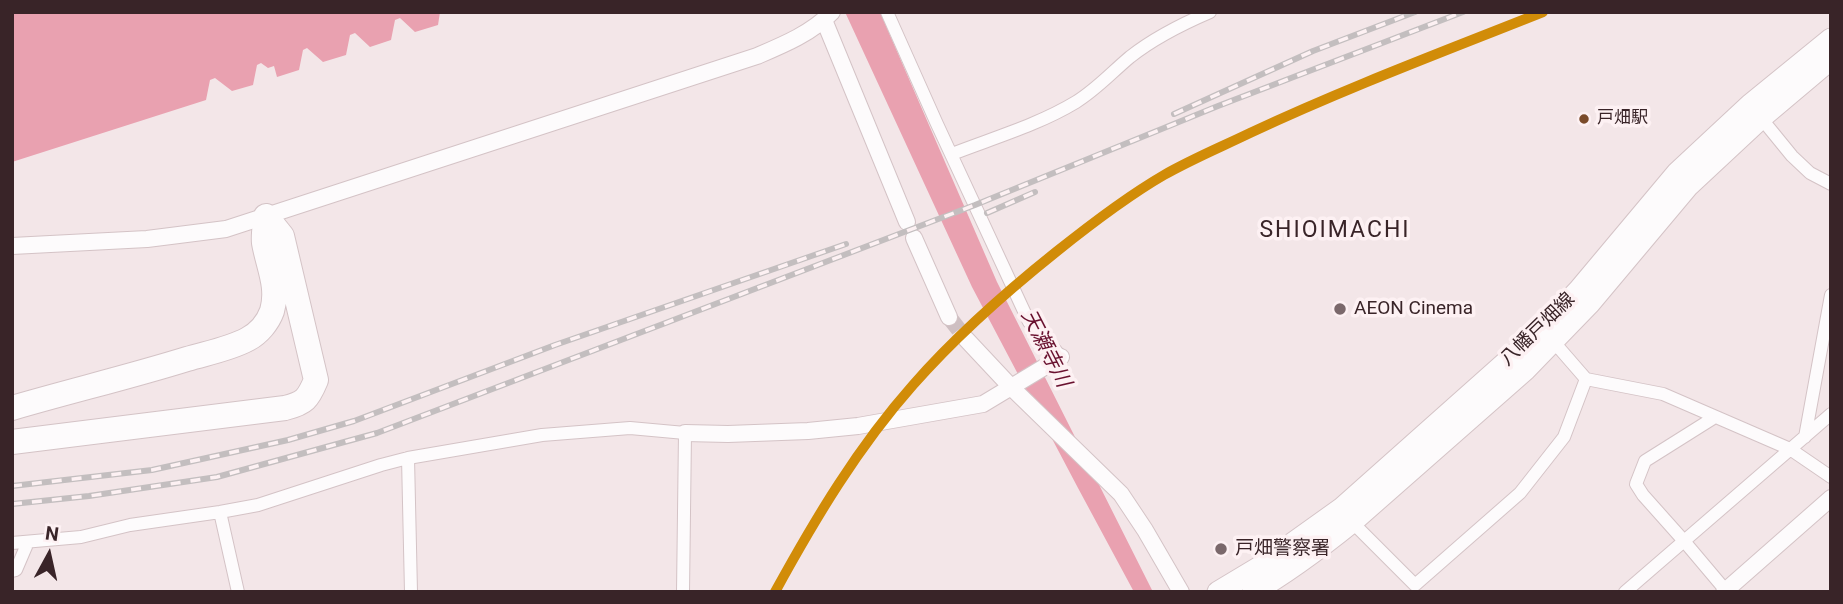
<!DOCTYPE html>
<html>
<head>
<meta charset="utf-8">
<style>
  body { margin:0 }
  #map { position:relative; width:1843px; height:604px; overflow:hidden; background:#f3e6e8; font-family:Roboto,sans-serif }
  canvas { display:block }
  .frame { position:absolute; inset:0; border:14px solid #392428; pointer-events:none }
  .north { position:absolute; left:14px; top:520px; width:70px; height:70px; -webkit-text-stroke:5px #fdf1f3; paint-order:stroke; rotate:8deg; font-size:19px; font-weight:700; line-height:28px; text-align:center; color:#392428 }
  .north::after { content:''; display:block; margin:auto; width:24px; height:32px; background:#392428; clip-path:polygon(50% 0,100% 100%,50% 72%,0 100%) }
</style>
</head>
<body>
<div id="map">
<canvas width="1843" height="604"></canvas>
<div class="frame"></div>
<div class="north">N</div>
</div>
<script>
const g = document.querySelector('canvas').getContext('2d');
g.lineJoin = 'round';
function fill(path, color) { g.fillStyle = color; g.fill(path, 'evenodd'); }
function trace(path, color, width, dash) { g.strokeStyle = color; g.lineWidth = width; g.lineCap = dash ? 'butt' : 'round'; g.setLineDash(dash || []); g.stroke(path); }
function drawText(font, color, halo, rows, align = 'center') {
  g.font = font + ' Roboto,"Noto Sans JP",sans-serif'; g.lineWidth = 7; g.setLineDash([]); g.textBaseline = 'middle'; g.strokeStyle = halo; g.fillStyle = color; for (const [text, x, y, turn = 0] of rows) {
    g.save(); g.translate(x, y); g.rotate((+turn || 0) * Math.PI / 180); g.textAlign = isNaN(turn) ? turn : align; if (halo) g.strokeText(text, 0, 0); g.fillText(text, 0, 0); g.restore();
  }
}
const water = new Path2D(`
  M12,12H440L438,25L415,32L400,18L395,20L391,40L370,47L355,33L350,35L346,55L323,62L307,48L303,50L299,70L277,77L274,66L268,68L261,63L257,65L253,85L232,91L215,78L210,80L206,100L12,162Z
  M845,12H880L997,282L1153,592H1134L1078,488L972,287Z`);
const tertiaryTunnel = new Path2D(`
  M949,317L966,339`);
const minor = new Path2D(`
  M887,12L937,124L1029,322L1047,340L1061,357
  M1761,118L1792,156L1810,173L1831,184
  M952,154C993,138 1038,125 1076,102C1097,89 1112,72 1130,57C1154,38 1182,24 1210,12
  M1586,379L1663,394L1790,449L1831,477
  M1715,417L1645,461L1636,484L1643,495L1684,541L1727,592
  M1805,437L1831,295
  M408,458L411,592
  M220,512L238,592
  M1352,522L1415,585L1520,493L1564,437L1586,379L1553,341
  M12,543L81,537L130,525L220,512L258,505L381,465L408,458L542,435L630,428L685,433L683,592
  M12,571L16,570L28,542
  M1625,592L1831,414`);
const tertiary = new Path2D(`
  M824,20L907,222
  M914,238L949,317
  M12,246L147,239L226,229L757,56C783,45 812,33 832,12
  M966,339L1011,387L1121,494L1145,530L1181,592
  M685,433L728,434L808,431L858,426L983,404L1061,357
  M1724,592L1831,498`);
const primary = new Path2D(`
  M1218,592L1258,568L1342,508L1514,355L1544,327L1579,290L1677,173L1750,105L1831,39
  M1253,592C1288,572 1321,547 1352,522L1526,369L1589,304L1688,186L1761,118L1831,59`);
const motorway = new Path2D(`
  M12,408C70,391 129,377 187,359C207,353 230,349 248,339C259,333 268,322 272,311C279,287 268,266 264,243C263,234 265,225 266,216
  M12,442L285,408C305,403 308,399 316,380L282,236L266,216`);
const rail = new Path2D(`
  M1174,114L1313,51L1415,12
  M987,213L1035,192
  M12,486L152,470L288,440L354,421L555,345L846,244
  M12,504L89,496L217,477L377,433L975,205L1218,106L1463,12`);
const rail1 = new Path2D(`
  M775,592C815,519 858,447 913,385C956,336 1006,292 1056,252C1091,224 1126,197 1164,175C1192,159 1221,147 1250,133C1346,88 1445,51 1543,12`);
const markers = [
  [1584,119,6,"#7a4b2a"],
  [1340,309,7,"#7a686b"],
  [1221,549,7,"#7a686b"]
];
const busNames = [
  ["戸畑駅",1597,119]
];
const poiNames = [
  ["AEON Cinema",1354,309],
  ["戸畑警察署",1235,549]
];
const streetNames = [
  ["八幡戸畑線",1538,330,-44]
];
const waterNames = [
  ["天瀬寺川",1045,349,63]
];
const quarterNames = [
  ["SHIOIMACHI",1335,231]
];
fill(water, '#e9a1b0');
trace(tertiaryTunnel, '#cebfc2', 16, [16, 8]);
trace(minor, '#d4c3c6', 14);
trace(tertiary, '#d4c3c6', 18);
trace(primary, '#d4c3c6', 23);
trace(motorway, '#d4c3c6', 26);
trace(minor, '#fdfbfc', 12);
trace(tertiary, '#fdfbfc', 16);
trace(primary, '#fdfbfc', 21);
trace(motorway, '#fdfbfc', 24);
trace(rail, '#c3bebf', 6);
trace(rail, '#fdf1f3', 3.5, [10]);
trace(rail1, '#d18c08', 10);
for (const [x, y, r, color] of markers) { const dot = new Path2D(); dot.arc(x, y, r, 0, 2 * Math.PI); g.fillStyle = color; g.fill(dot); trace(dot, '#fdf1f3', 2.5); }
drawText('17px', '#392428', '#fdf1f3', busNames, 'left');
drawText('19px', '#392428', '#fdf1f3', poiNames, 'left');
drawText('19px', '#392428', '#fdf1f3', streetNames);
drawText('italic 21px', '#69112f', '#fdf1f3', waterNames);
g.letterSpacing = '2px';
drawText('23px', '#392428', '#fdf1f3', quarterNames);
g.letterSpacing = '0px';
</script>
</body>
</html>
